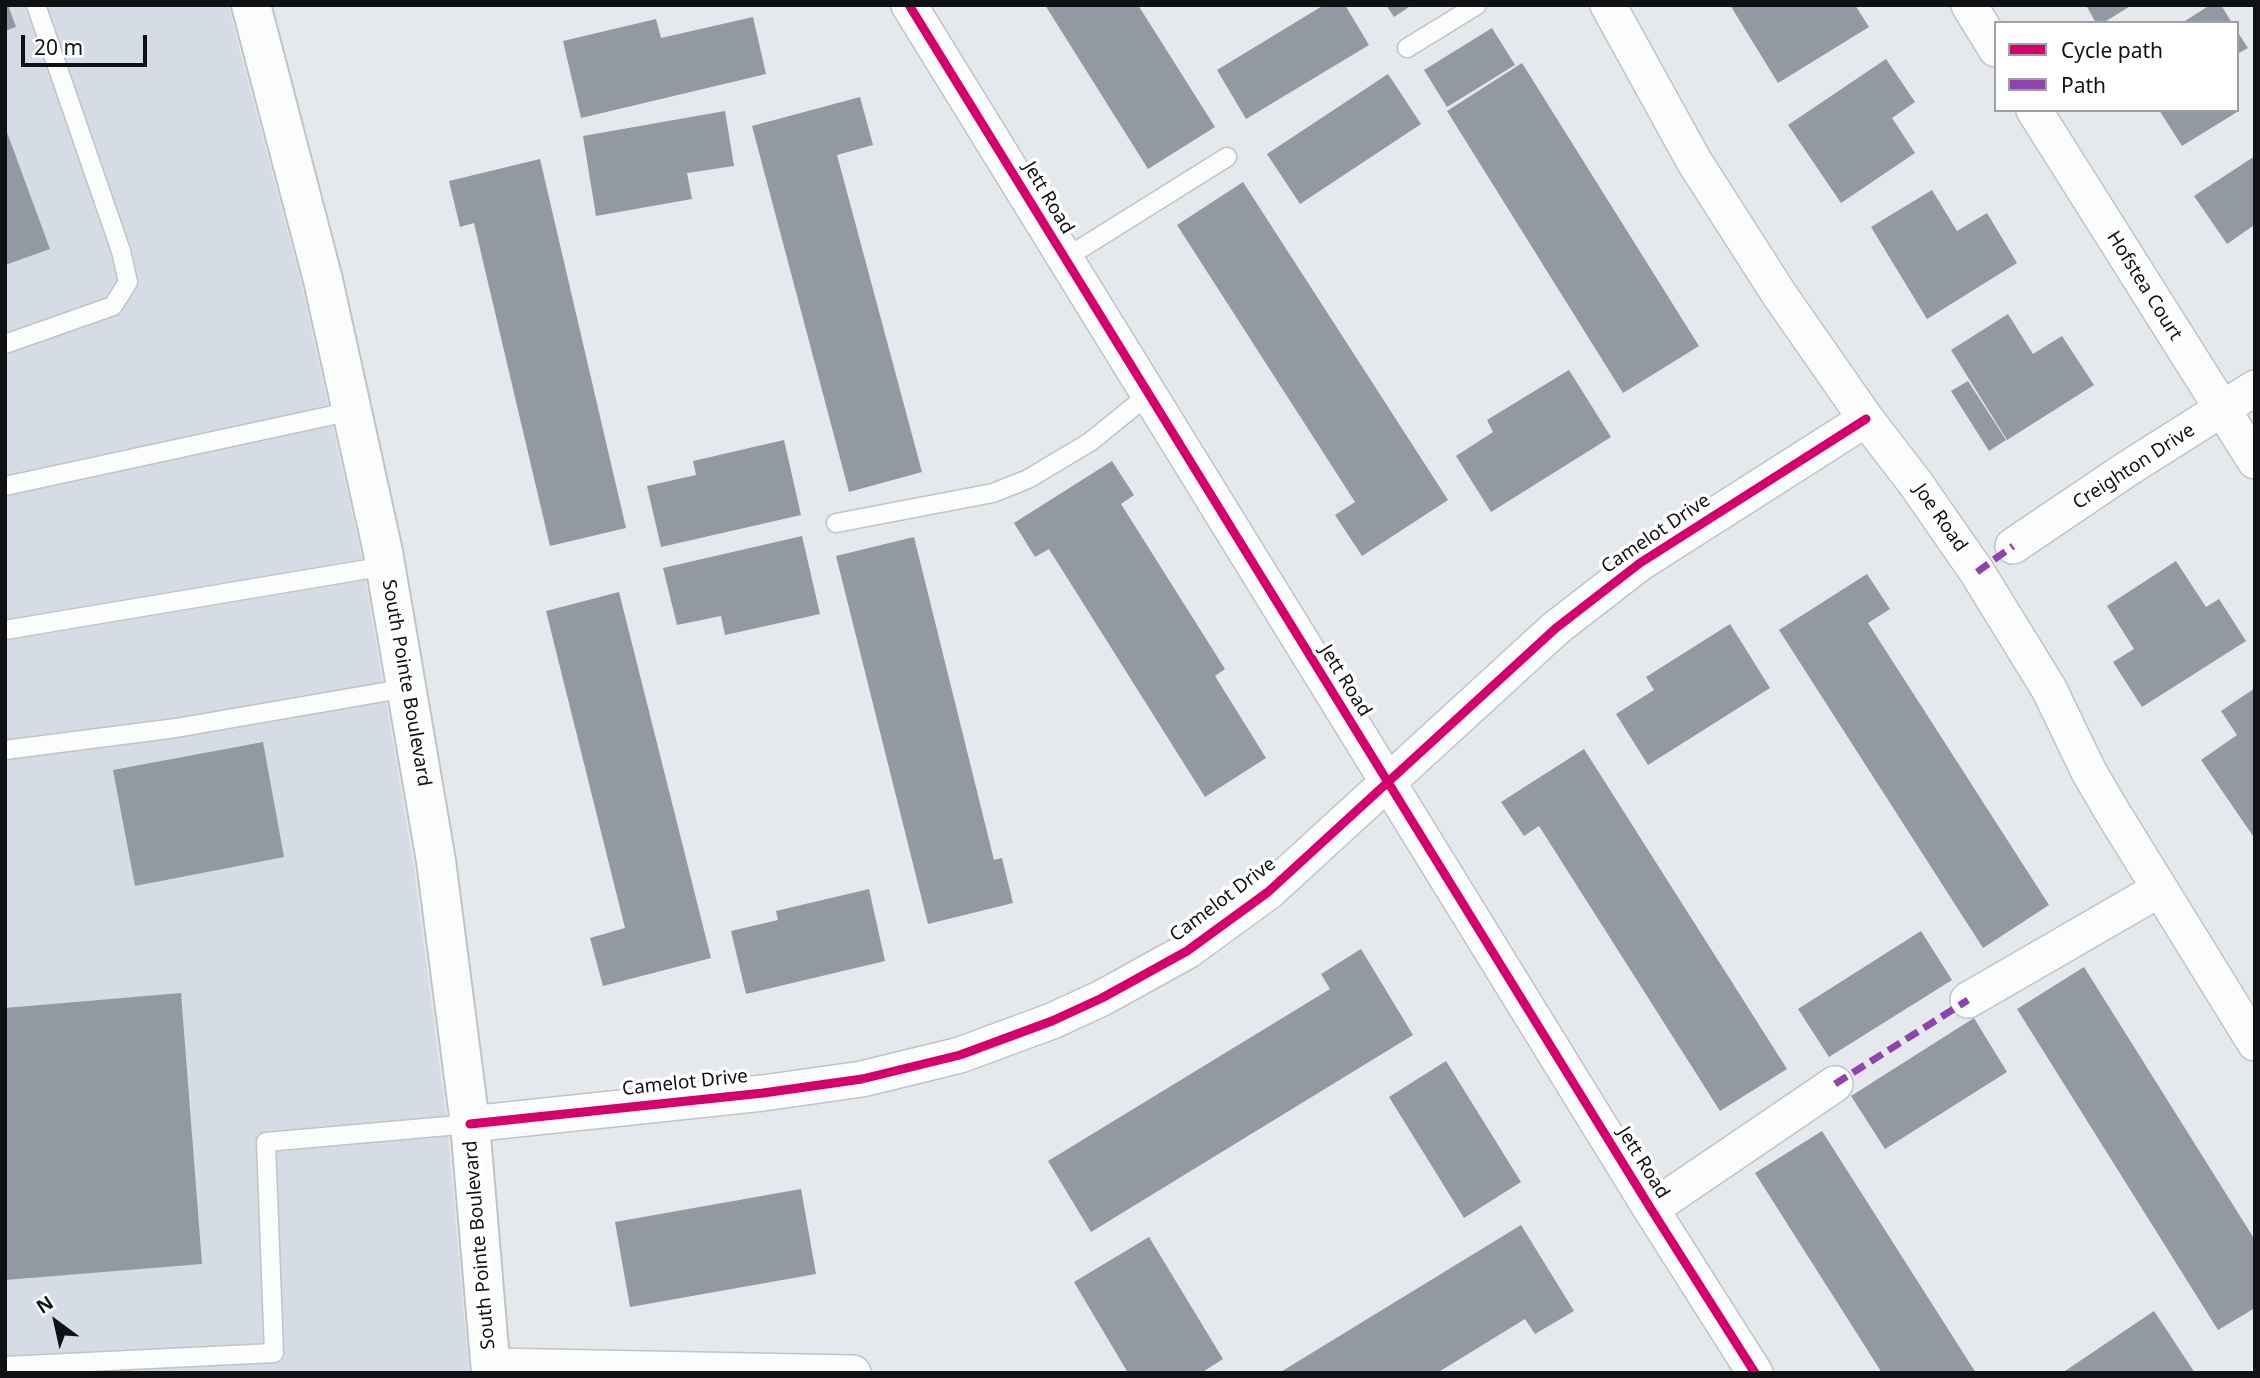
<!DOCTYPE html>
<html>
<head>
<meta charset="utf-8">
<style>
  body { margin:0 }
  #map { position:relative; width:2260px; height:1378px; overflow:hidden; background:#e5e8ec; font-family:"Noto Sans",sans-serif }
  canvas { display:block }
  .frame { position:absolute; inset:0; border:7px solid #0f1114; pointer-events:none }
  .legend { position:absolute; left:1994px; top:21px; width:245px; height:91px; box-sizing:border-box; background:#fff; border:2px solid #9fa0a1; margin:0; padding:9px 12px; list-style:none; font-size:21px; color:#0f1114 }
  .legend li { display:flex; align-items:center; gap:14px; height:35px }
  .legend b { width:35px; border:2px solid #9fa0a1 }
  .north { position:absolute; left:21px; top:1287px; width:70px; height:70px; -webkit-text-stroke:5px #fff; paint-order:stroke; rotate:327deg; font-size:19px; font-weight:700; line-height:28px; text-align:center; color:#0f1114 }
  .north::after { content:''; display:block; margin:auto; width:24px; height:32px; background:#0f1114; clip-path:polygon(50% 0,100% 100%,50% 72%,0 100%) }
  .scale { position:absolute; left:21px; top:35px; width:126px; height:32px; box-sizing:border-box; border:4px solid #0f1114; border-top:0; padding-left:9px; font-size:21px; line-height:24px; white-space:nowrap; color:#0f1114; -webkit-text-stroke:5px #fff; paint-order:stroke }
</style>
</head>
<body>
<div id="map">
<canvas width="2260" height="1378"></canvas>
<div class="frame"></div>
<ul class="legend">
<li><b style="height:9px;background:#d6006c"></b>Cycle path</li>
<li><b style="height:9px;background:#8e44ad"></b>Path</li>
</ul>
<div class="north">N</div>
<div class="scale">20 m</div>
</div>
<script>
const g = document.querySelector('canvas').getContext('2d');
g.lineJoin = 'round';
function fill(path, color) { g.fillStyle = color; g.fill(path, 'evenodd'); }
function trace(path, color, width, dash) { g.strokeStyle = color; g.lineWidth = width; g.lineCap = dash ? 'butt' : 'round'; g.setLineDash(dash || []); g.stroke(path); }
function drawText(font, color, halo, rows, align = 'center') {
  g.font = font + ' "Noto Sans",sans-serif'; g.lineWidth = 7; g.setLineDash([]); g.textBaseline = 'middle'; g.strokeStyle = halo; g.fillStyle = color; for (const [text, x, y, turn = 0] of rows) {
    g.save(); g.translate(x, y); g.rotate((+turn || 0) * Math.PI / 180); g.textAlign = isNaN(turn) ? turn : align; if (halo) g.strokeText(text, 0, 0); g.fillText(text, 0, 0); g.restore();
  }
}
const built = new Path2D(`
  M5,5H228L301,283L361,554L413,862L447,1124L469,1373H5Z`);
const building = new Path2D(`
  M5,5H8L16,27L5,31Z
  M1045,5H1138L1215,127L1148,169Z
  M1324,5H1345L1369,45L1246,119L1217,70Z
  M1386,5H1412L1394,17Z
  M1730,5H1855L1869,27L1778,83Z
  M2086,5H2132L2103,23H2096Z
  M2210,5H2221L2232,23H2182Z
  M753,17L766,74L581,118L563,41L656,19L661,38Z
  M1492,28L1515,65L1447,107L1424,70Z
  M2237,31L2248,48L2237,54Z
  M1886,59L1915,102L1892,118L1915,153L1841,203L1788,125Z
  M1522,63L1699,346L1623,393L1447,111Z
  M1388,74L1421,124L1300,204L1267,154Z
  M860,97L873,145L837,155L922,472L849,492L752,126Z
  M2159,110H2236L2237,112L2182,146Z
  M725,111L734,166L687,173L692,199L596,216L583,136Z
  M5,127L50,249L5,265Z
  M2255,156V228L2253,226L2227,244L2194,196Z
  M540,159L626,528L550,546L474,223L460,227L449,181Z
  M1243,182L1448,500L1362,556L1335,515L1355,502L1177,225Z
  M1932,190L1957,231L1987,213L2017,263L1927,319L1871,227Z
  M2008,314L2033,354L2062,336L2094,385L2007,440L1951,350Z
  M1569,370L1611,437L1491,512L1456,456L1493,432L1487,420Z
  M1968,381L2006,440L1989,451L1951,391Z
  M784,440L801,515L661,547L647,486L696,475L693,461Z
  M1112,461L1134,495L1121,504L1225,669L1215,676L1266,758L1205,797L1049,549L1035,557L1014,523Z
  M802,536L820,614L725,635L721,616L677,625L663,568Z
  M914,537L994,860L1002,858L1013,903L928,924L836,556Z
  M2176,561L2206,607L2219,599L2246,641L2142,707L2113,662L2134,649L2107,606Z
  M1867,574L1890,609L1868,623L2049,905L1983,948L1779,630Z
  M619,592L711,958L603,986L590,938L625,928L546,611Z
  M1730,624L1770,688L1648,765L1616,714L1654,690L1646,677Z
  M2255,688V839L2201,760L2237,735L2221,711Z
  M263,742L284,857L135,886L113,770Z
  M1584,749L1787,1069L1720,1111L1539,826L1524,836L1501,802Z
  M869,889L885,961L746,994L731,931L778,920L776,911Z
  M1921,931L1952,980L1829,1057L1798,1009Z
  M1361,949L1413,1035L1091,1232L1048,1161L1330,989L1321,974Z
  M2084,967L2255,1240V1308L2218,1330L2017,1009Z
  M181,993L202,1264L5,1280V1008Z
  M1974,1018L2007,1072L1885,1149L1851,1096Z
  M1446,1061L1521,1182L1464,1218L1389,1097Z
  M1822,1131L1976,1373H1882L1755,1173Z
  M801,1189L816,1274L630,1307L615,1222Z
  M1521,1225L1574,1311L1535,1334L1525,1319L1437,1373H1279Z
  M1149,1237L1223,1359L1201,1373H1128L1074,1282Z
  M2154,1311L2195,1373H2062Z`);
const lane = new Path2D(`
  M1407,48L1477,5
  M1064,259L1227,157
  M5,344L113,306L128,282L121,251L36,5
  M5,486L352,411
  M836,523L993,493L1028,479L1090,442L1148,395
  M5,630L386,566
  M5,750L176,728L407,688
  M5,1366L274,1353L266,1142L470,1124`);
const street = new Path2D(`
  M909,5L1651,1209L1755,1373
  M1608,5L1694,161L1779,294L1866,419L1916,484L1977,572L2049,689L2089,772L2113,813L2255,1043
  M1969,5L1996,49
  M2034,110L2255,461
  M2013,546L2127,469L2255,388
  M1968,1000L2160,889
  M470,1124L763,1093L862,1079L960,1055L1052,1021L1102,998L1187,951L1268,892L1556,628L1640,563L1866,419
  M1651,1209L1835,1084
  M491,1366L853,1373`);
const secondary = new Path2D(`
  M251,5L323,280L383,552L436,861L470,1124L491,1373`);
const quiet = new Path2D(`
  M1977,572L2013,546
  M1835,1084L1968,1000`);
const cycleway = new Path2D(`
  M909,5L1651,1209L1755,1373
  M470,1124L763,1093L862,1079L960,1055L1052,1021L1102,998L1187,951L1268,892L1556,628L1640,563L1866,419`);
const streetNames = [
  ["Jett Road",1048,198,59],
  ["Hofstea Court",2144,286,58],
  ["Creighton Drive",2134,467,-33],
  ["Joe Road",1940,518,55],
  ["Camelot Drive",1656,534,-34],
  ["Jett Road",1345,681,58],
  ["South Pointe Boulevard",406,683,80],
  ["Camelot Drive",1223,900,-37],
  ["Camelot Drive",685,1083,-6],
  ["Jett Road",1643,1163,58],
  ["South Pointe Boulevard",480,1245,-95]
];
fill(built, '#d5dce5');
fill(building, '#9299a3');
trace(lane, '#c1c3c6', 21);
trace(street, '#c1c3c6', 38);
trace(secondary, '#c1c3c6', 42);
trace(lane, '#fbfcfc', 18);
trace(street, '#fbfcfc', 35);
trace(secondary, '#fbfcfc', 38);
trace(quiet, '#8e44ad', 7, [14, 7]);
trace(cycleway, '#d6006c', 9);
drawText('19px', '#0f1114', '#fff', streetNames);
</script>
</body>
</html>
